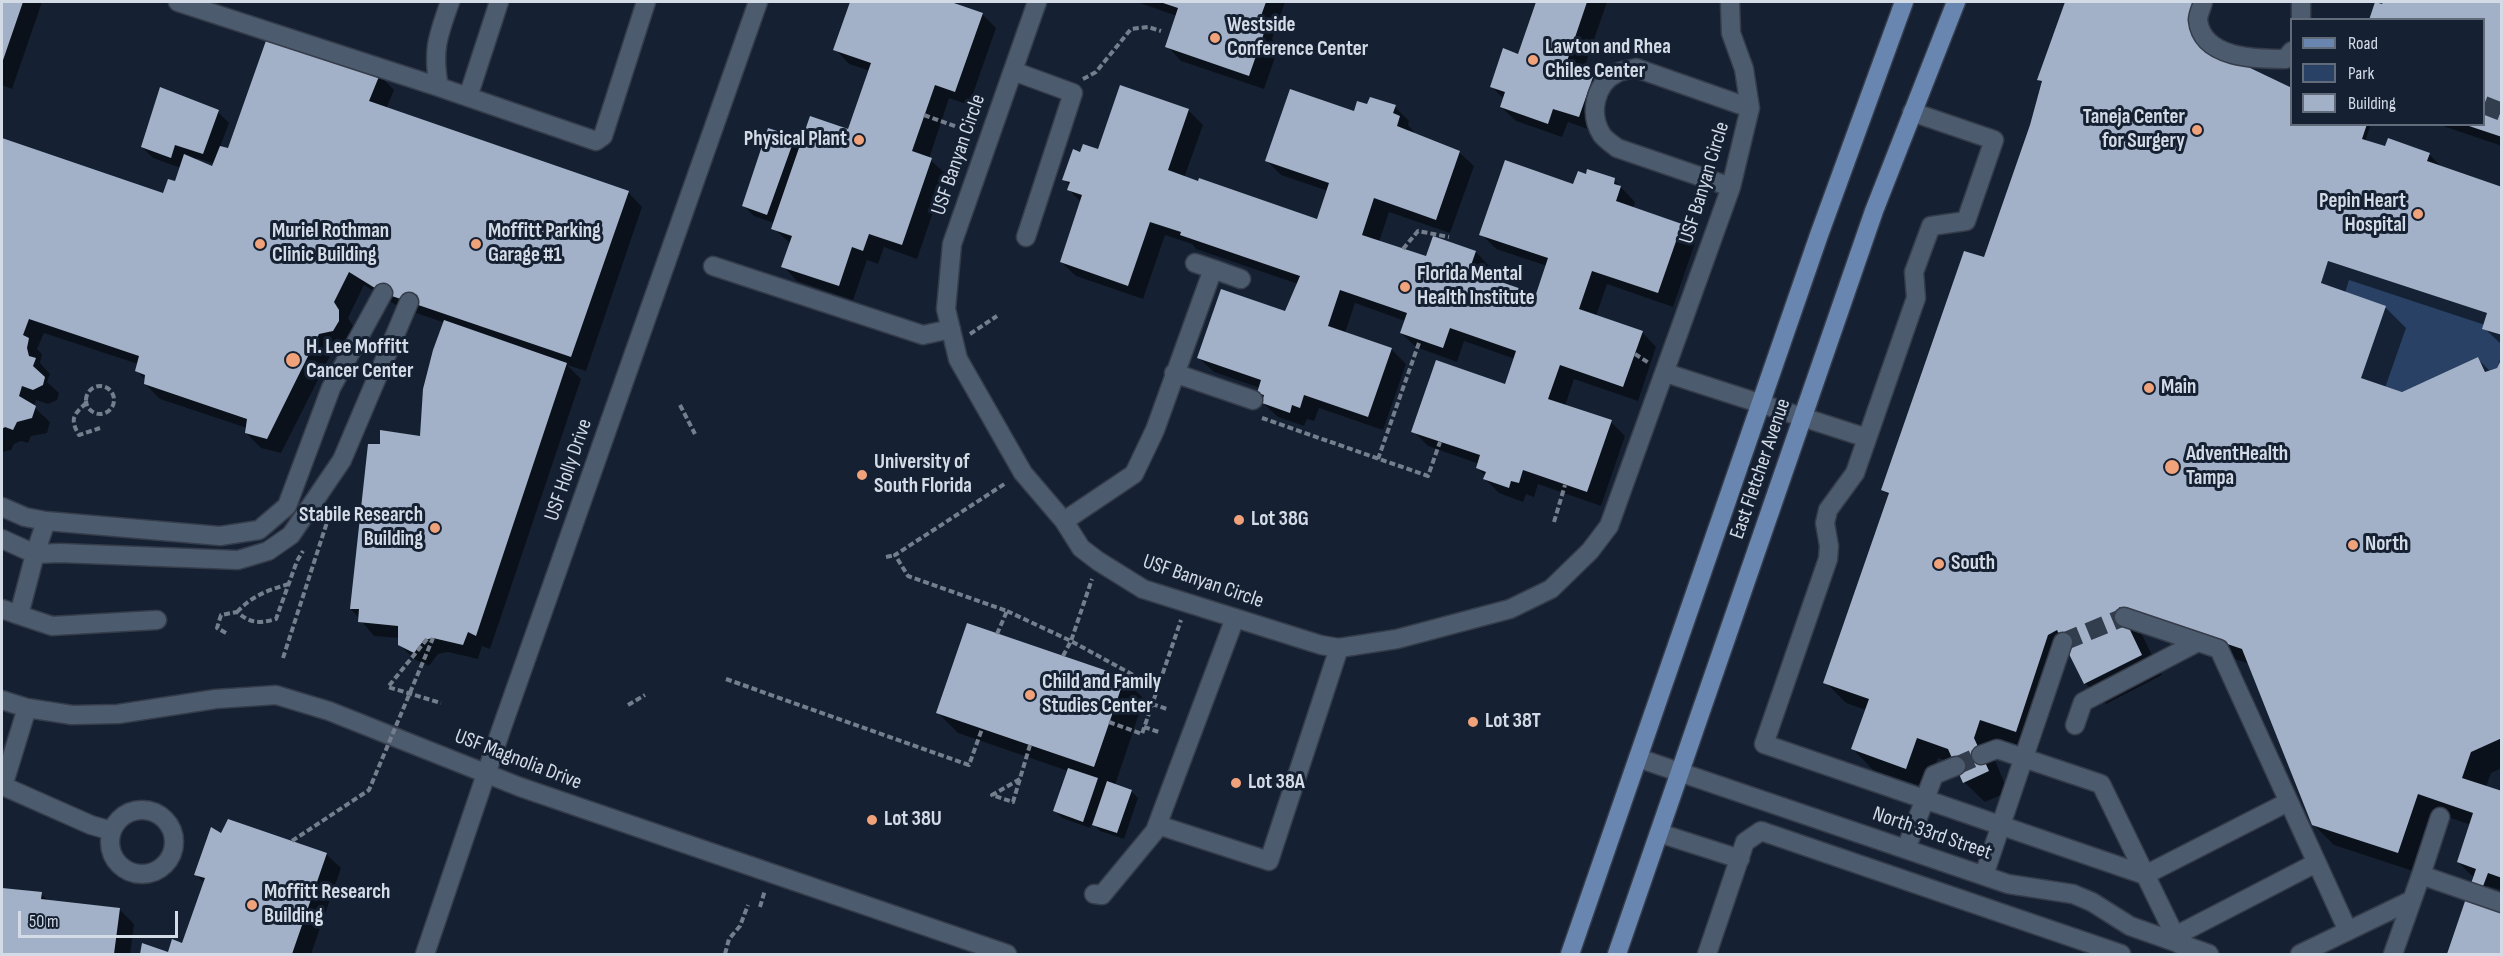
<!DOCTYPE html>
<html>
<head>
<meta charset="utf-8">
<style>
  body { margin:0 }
  #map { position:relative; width:2503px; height:956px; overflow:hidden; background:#152132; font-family:"Sofia Sans Condensed",sans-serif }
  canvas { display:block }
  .frame { position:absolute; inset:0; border:3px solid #d3dbe7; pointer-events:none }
  .legend { position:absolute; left:2290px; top:18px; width:195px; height:108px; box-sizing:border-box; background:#152132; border:2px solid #616b7a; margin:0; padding:8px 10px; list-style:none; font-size:18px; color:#d3dbe7 }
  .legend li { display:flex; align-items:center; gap:12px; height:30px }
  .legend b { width:30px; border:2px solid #616b7a }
  .scale { position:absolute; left:18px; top:911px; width:160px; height:27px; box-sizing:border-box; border:3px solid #d3dbe7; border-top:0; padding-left:8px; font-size:18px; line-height:21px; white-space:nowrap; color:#d3dbe7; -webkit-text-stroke:4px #152132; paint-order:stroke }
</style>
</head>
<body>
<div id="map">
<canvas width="2503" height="956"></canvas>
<div class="frame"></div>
<ul class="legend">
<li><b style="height:8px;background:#6986b1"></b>Road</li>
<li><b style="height:16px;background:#294164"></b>Park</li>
<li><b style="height:16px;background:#a2b1c8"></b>Building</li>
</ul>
<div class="scale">50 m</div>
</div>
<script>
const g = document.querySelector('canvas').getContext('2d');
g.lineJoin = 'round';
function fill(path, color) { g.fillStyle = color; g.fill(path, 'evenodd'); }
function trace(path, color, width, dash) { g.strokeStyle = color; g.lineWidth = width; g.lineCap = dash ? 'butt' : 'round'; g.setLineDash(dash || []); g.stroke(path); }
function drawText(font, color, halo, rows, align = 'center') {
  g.font = font + ' "Sofia Sans Condensed",sans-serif'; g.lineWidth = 6; g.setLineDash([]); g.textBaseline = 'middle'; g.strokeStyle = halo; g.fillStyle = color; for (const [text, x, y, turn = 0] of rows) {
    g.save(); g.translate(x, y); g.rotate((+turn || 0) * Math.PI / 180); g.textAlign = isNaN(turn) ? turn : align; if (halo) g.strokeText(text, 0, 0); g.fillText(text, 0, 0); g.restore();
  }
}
const green = new Path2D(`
  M2328,261L2487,313L2483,329L2501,335V357L2497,368L2485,372L2478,357L2402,392L2361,378L2321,283Z`);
const shadow = new Path2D(`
  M2,2H42L12,89L2,85Z
  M851,2H946L982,14L996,28L969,105L949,98L929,159L946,174L917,259L884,247L878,264L867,260L853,300L797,281L783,266L791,244L773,228L774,223L754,216L743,205L794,138L801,146L849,131L870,71L849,64L835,49Z
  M1137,2H1285L1272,39L1279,46L1264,89L1181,61L1167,46L1177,16Z
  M1538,2H1607L1582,74L1592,78L1607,92L1593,131L1568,122L1562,137L1516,121L1501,107L1504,99L1491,86L1519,55Z
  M2066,2H2197L2193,30L2292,124H2371L2366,139L2368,142L2386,148L2429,154L2444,169L2502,189V345L2484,328L2485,325L2349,280L2345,293L2385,307L2406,328L2385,388L2402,394L2478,359L2491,372L2499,369L2502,361V768L2491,773L2486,787L2502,793V890L2487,886L2481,905L2502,912V954H2449L2475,879L2458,862L2471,825L2439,814L2419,873L2334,845L2313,824L2250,664L2138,627L2162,675L2106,704L2085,683L2071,654L2068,656L2037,752L2001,740L1995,760L2008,792L1985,802L1964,782L1957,764L1938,758L1927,788L1873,770L1853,749L1866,710L1846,703L1825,682L1890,496L1883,490L1985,259L2032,126L2043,84L2039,80Z
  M2384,2H2502V146L2437,124H2484V20L2383,6Z
  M379,75L394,90L386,109L628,192L642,207L586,371L567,365L581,379L490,649L482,646L478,659L448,652L438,654L429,666L414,659L399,644V638L374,636L351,609L381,446L421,437L445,323L399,307L364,285L348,318L353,326V336L348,345L334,348L281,453L261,448L246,433L247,428L160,399L145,384L146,380L137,371L138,364L44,333L37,349L42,354L40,363L50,374L47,382L59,393L57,400L48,404L36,400L34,407L50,422L47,433L31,436L28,443L21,441L14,444L11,450L2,452V139L164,195L176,183L181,168L153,158L142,147L218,112L229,123L220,147L229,150ZM196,158L215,164L213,168L196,160Z
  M1368,106L1395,107L1409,121L1408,125L1414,132V134L1459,152L1474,166L1450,233L1389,212L1379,242L1427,258L1476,252L1490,267L1486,279L1537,296L1547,266L1496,249L1481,234L1574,186L1614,180L1635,202L1633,209L1681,226L1696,240L1673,307L1607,284L1596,316L1642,332L1656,347L1638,401L1574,379L1565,406L1611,422L1625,436L1601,506L1538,484L1534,497L1526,494L1523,502L1499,493L1485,479L1486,476L1477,468L1479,464L1428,446L1413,431L1506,386L1515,359L1464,341L1457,362L1416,347L1401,333L1405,321L1355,303L1345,333L1391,349L1406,364L1383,430L1319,408L1314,421L1307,419L1304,426L1278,417L1263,403L1265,399L1258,393L1260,388L1214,372L1199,358L1286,313L1298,284L1196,249L1192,244L1165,235L1143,299L1076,276L1061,262L1082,203L1069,190L1070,186L1064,179L1081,154L1099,151L1188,110L1203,125L1184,178L1318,221L1328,191L1281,175L1267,161Z
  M1124,679L1144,699L1115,785L1131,791L1138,798L1124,839L1100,831L1092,823L1090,828L1062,818L1055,811L1068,771L958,733L937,712Z
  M221,835L326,854L341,868L311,954H142L144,945L169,954L183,944L205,883L196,875Z
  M2,889L41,894L49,901L119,909L134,924L130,954H2Z`);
const building = new Path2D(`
  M2,2H23L2,63Z
  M850,2H951L983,13L955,92L935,85L912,151L932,158L902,245L869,234L863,251L852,247L839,286L781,267L792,236L771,229L810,116L848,129L871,63L833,50Z
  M1160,2H1266L1257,27L1265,30L1249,76L1165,47L1178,8Z
  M1536,2H1587L1565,67L1593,77L1579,117L1553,109L1548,124L1500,107L1505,92L1490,87L1503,48L1518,54Z
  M2065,2H2193L2191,26L2223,55L2292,88V124H2367L2362,139L2385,146L2388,138L2430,153L2427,161L2502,187V335L2482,329L2487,313L2328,261L2321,283L2386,306L2361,378L2402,392L2478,357L2485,372L2497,368L2502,358V738L2471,752L2462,778L2502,791V878L2488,873L2477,902L2502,911V954H2447L2476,869L2457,862L2473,813L2418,794L2398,853L2312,825L2242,649L2119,607L2142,655L2084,684L2057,630L2048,635L2016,732L1980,720L1974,738L1989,771L1963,783L1948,749L1917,738L1906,769L1851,749L1869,699L1823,683L1889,493L1881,490L1964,251L1984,257L2030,125L2042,81L2037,80Z
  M2375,2L2382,4L2383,2H2502V137L2466,125L2484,124V20H2369Z
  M268,35L380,74L369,101L629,191L571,357L383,293L349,272L334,302L339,310V321L333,331L319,334L267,439L245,433L247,419L144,384L145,375L135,371L139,356L29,319L23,335L29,338L27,348L29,356L36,358L33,366L45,377L43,385L33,390L22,386L19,396L36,406L32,418L17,422L13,430L5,427L2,429V138L163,193L168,179L175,181L184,154L212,166L220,146L228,148Z
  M1120,85L1189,109L1168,170L1198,181L1199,178L1317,219L1329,183L1265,161L1290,89L1354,111L1357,101L1367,104L1370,97L1396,105L1393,113L1400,116L1397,126L1460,151L1436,220L1374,198L1362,235L1426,256L1433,236L1476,251L1469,271L1536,294L1548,258L1479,235L1505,160L1573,184L1578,171L1586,174L1587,169L1615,178L1614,184L1621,186L1616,201L1682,224L1658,293L1592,271L1579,309L1643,331L1623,387L1560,365L1548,399L1612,420L1587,492L1523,470L1519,483L1511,481L1509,488L1483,479L1486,472L1476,468L1480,455L1411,432L1436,360L1505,384L1516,351L1450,328L1443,348L1400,333L1407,313L1340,290L1328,326L1392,348L1368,417L1304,395L1300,408L1292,405L1290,413L1262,403L1264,395L1257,393L1261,380L1197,358L1221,289L1285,311L1300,276L1180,235L1181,232L1150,222L1128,286L1060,262L1082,195L1067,190L1070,182L1062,180L1073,149L1080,152L1083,144L1098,149Z
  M160,87L219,110L203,154L175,145L171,158L141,147Z
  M768,128L795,137L767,215L742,206Z
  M444,320L567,363L476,636L468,632L463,645L433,638L424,640L414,653L398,645V626L358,622L359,609H350L368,444H380V430L420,436L423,389L433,350Z
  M967,623L1125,677L1094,767L936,713Z
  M1068,768L1098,778L1083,822L1053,811Z
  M1107,781L1132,790L1117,833L1092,825Z
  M228,819L327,853L292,954H140L142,943L168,952L172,939L182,943L205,878L194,875L211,827L221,833Z
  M2,888L42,892L41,899L120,908L114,954H2Z`);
const minorTunnel = new Path2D(`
  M2484,105L2502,112
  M2063,642L2124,617
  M1956,766L1981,755`);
const path = new Path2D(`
  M1083,79L1096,72L1131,29L1148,27L1161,31
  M924,115L971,132
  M1403,249L1418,231L1449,237
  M970,334L997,316
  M1635,354L1649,363
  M86 400a14 14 0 1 1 28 0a14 14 0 1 1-28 0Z
  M86,403C74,415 69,418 79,435L100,428
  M680,405L695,434
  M1262,418L1428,476L1440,442
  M1378,459L1420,340
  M1554,522L1565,485
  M886,557L895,555
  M1007,611L1071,641L1157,688
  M237,612C252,596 268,590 289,584
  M226,633L217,628L221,615L237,612C250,623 259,624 276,619L297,561L303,551
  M997,634L1007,611L908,576L895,555L1006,483
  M427,639L388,687L441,703
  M1063,656L1071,641L1092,579
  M283,658L329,516
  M726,679L969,765L982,729
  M1152,704L1167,709
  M628,705L645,695
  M1109,722L1142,734L1181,620
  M1144,727L1159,732
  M1020,779L992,795L1013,802L1030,745
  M760,907L765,890
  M725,954L729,939L740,926L748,905`);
const minor = new Path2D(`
  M178,2L439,87
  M450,2C438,36 432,50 439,87L596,141L603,136L646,2
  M1037,2L952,244L946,309L958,359L1023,473L1064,521L1081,548L1098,561L1143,589L1321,645L1339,648L1397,639L1510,609L1551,589L1590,551L1609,526L1731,187L1750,108L1744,69L1731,33L1730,2
  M2203,2C2202,7 2198,14 2198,20C2202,59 2257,59 2285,59L2292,51
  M2301,2V20
  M1013,71L1073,93L1026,237
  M468,97L499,2
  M1912,112L1994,140L1966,221L1931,226L1914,272L1916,298L1855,473L1828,510L1825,523L1829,546L1828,559L1764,744L2145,875L2288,802
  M1731,187L1617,148C1612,144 1606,140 1602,135C1589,115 1594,84 1617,73C1622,70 1630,70 1636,68L1750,108
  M1195,263L1213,269
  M713,266L923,335L951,329
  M1174,373L1253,400
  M1666,373L1867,438
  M2,507L25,517L46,521L220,536L259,530L287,506L331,388L383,293
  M1064,521L1134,474L1155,430L1213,269L1241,279
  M2,539L35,554L60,553L238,560L268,551L291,535L342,460L409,302
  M2,609L19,615L35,554L46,521
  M19,615L52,626L157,620
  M2124,617L2219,649L2348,931
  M2,700L27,708L72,715L118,714L216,699L276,695L329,711L520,787L1007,954
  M27,708L3,786L91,825L112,831
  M2075,725L2083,702L2198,642
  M1981,755L1997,749L2101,784L2179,944
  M1638,758L2008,884L2073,894L2092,902L2130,926L2209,954
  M110 842a32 32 0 1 1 64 0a32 32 0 1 1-64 0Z
  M1158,825L1269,861L1339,648
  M1659,833L1740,859
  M1906,849L1934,775L1956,766
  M1984,875L2063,642
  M2421,875L2440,817
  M1094,894L1102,895L1155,831L1235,618
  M2175,936L2316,863
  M425,954L501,730L758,2
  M1707,954L1745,842L1761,831L2121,954
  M2300,954L2412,900
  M2393,954L2421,875L2502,903`);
const major = new Path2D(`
  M1570,954L1819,235L1904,2
  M1617,954L1874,211L1956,2`);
const pathBridge = new Path2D(`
  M292,841L369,790L433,638`);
const markers = [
  [1215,38,6,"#f0a27a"],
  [1533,60,6,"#f0a27a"],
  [2197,130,6,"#f0a27a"],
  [859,140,6,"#f0a27a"],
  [2418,214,6,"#f0a27a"],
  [260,244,6,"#f0a27a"],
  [476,244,6,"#f0a27a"],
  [1405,287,6,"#f0a27a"],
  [293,360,8,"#f0a27a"],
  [2149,388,6,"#f0a27a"],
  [2172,467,8,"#f0a27a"],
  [862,475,6,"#f0a27a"],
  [1239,520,6,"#f0a27a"],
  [435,528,6,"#f0a27a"],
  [2353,545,6,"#f0a27a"],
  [1939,564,6,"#f0a27a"],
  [1030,695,6,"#f0a27a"],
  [1473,722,6,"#f0a27a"],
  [1236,783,6,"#f0a27a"],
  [872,820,6,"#f0a27a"],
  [252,905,6,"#f0a27a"]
];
const poiNames = [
  ["Westside",1227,26],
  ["Conference Center",1227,50],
  ["Lawton and Rhea",1545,48],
  ["Chiles Center",1545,72],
  ["Taneja Center",2185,118,"right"],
  ["for Surgery",2185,142,"right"],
  ["Physical Plant",847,140,"right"],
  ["Pepin Heart",2406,202,"right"],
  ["Hospital",2406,226,"right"],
  ["Muriel Rothman",272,232],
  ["Clinic Building",272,256],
  ["Moffitt Parking",488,232],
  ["Garage #1",488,256],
  ["Florida Mental",1417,275],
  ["Health Institute",1417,299],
  ["H. Lee Moffitt",306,348],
  ["Cancer Center",306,372],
  ["Main",2161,388],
  ["AdventHealth",2186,455],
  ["Tampa",2186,479],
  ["University of",874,463],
  ["South Florida",874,487],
  ["Stabile Research",423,516,"right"],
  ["Building",423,540,"right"],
  ["Lot 38G",1251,520],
  ["North",2365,545],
  ["South",1951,564],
  ["Child and Family",1042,683],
  ["Studies Center",1042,707],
  ["Lot 38T",1485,722],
  ["Lot 38A",1248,783],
  ["Lot 38U",884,820],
  ["Moffitt Research",264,893],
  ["Building",264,917]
];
const streetNames = [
  ["USF Banyan Circle",959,155,-71],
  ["USF Banyan Circle",1705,183,-73],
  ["East Fletcher Avenue",1761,469,-71],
  ["USF Holly Drive",569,470,-71],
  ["USF Banyan Circle",1203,582,19],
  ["USF Magnolia Drive",518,760,21],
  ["North 33rd Street",1932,834,19]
];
fill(green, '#294164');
fill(shadow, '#0007');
fill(building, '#a2b1c8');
trace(minorTunnel, '#323d4d', 18, [18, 9]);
trace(minor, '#353c4a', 21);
trace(major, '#353c4a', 21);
trace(path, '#747e8d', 4, [6, 3]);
trace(minor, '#4d5b6f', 18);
trace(major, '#6986b1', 18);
trace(pathBridge, '#747e8d', 4, [6, 3]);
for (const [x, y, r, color] of markers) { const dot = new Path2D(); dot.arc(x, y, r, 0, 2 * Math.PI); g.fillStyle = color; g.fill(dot); trace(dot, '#152132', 2); }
drawText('bold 21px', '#d3dbe7', '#152132', poiNames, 'left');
drawText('21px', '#d3dbe7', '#152132', streetNames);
</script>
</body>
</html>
